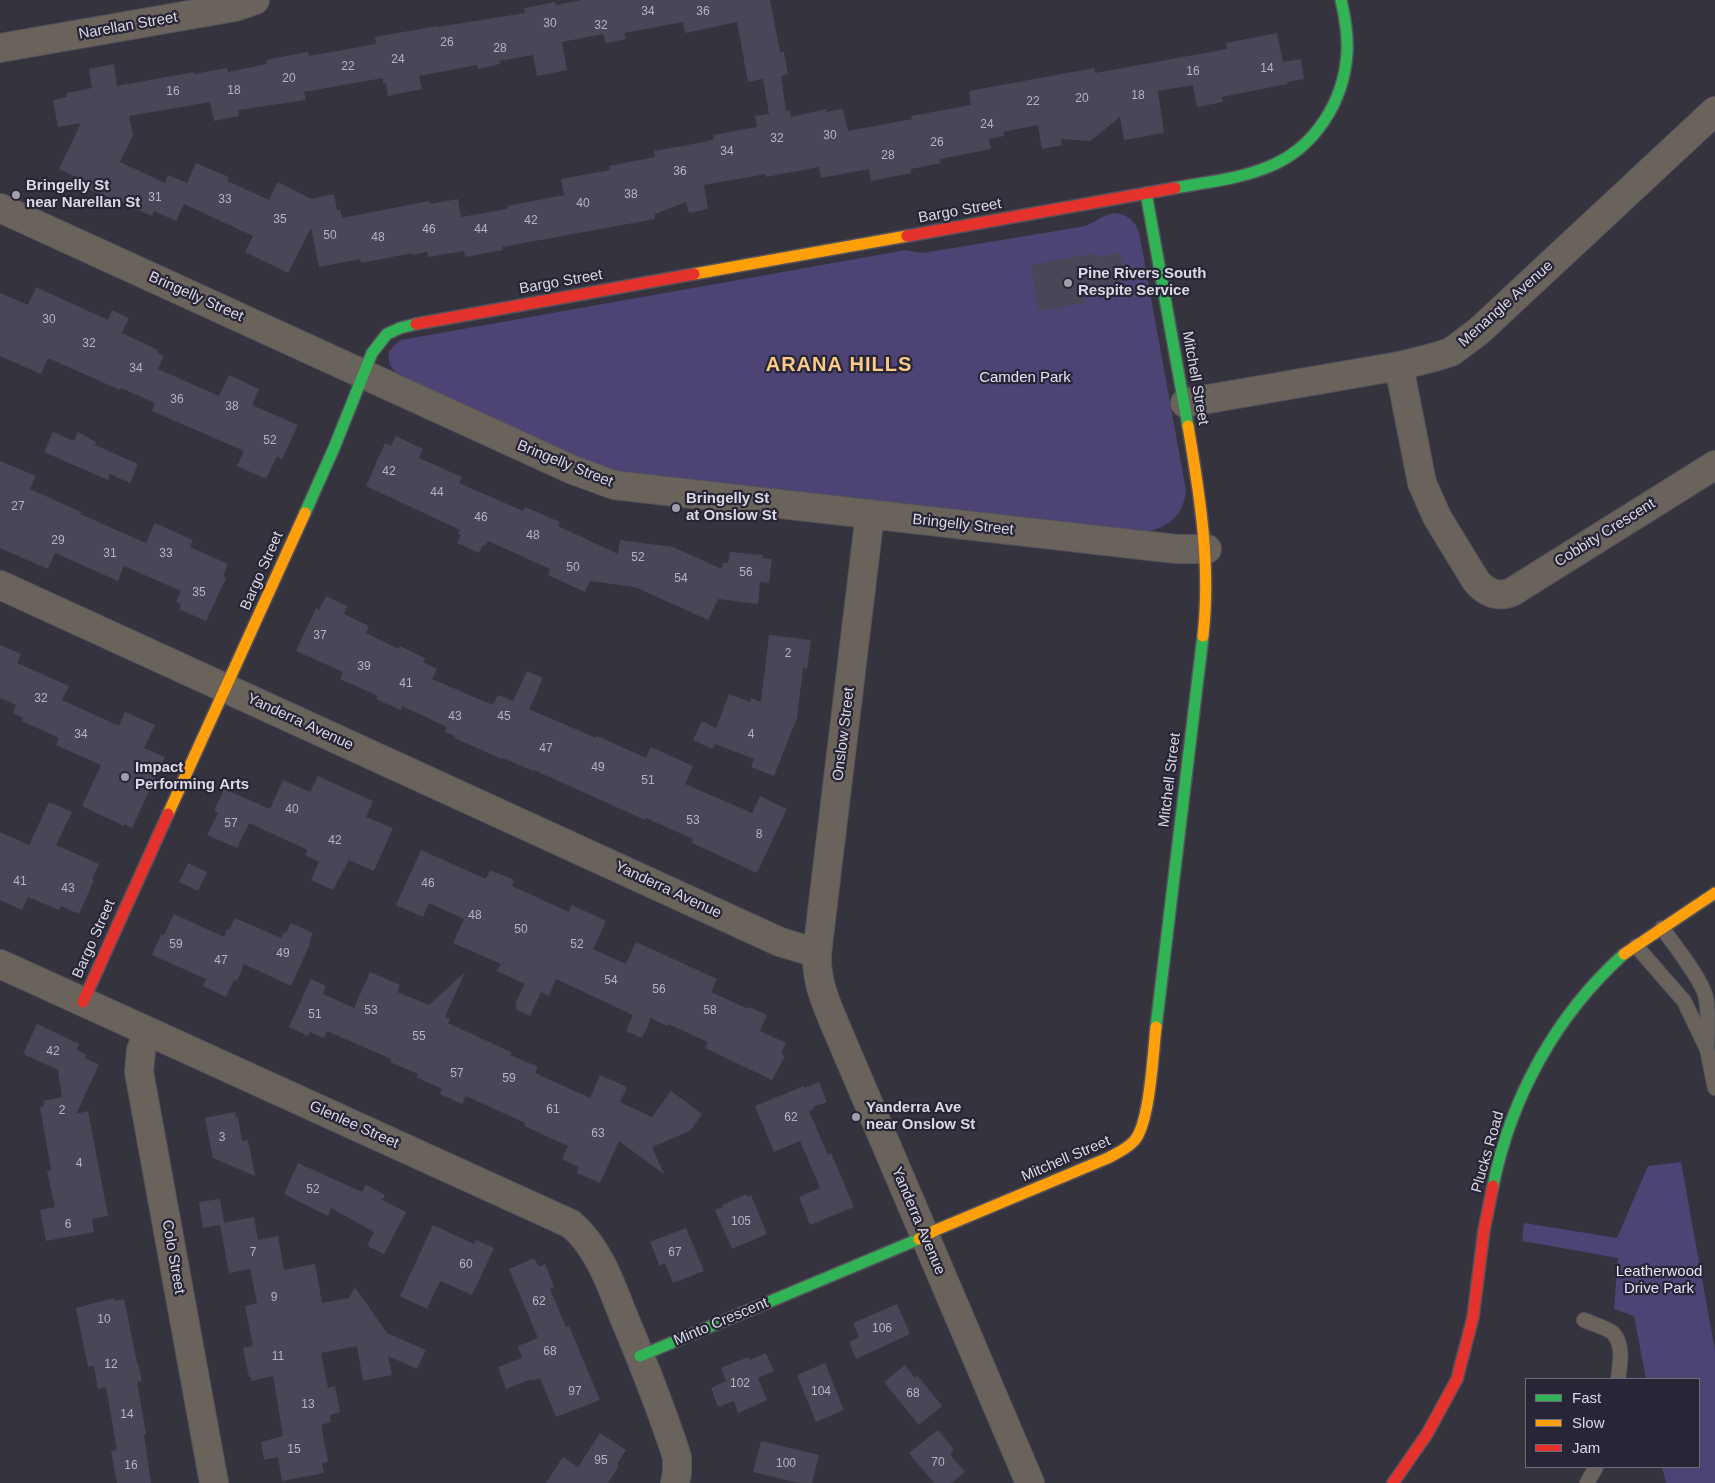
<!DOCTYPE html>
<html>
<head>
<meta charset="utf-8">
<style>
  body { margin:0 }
  #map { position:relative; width:1715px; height:1483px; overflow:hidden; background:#35333e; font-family:Helvetica,sans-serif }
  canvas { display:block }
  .legend { position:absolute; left:1525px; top:1378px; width:175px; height:90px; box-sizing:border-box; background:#282537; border:1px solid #6f6d7c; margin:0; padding:6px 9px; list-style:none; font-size:15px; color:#dad8e4 }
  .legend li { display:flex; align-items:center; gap:10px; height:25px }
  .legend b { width:25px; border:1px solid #6f6d7c }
</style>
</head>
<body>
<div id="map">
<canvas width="1715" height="1483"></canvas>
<ul class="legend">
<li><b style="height:6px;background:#30b455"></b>Fast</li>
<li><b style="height:6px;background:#ff9f0a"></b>Slow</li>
<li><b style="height:6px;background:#e5322d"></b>Jam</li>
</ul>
</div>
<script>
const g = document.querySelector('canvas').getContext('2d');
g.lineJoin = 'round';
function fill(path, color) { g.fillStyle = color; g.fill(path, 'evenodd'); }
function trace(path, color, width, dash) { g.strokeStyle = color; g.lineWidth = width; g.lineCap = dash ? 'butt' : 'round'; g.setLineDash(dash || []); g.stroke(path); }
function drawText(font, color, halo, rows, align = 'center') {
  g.font = font + ' Helvetica,sans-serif'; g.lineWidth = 4.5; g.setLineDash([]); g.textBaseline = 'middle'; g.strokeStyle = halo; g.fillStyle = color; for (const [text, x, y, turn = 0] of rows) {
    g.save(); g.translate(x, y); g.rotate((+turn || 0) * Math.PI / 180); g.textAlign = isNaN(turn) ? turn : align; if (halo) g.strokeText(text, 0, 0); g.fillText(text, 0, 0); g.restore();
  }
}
const green = new Path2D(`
  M1114,213C1127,214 1135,221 1139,232L1186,490C1184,514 1169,528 1145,532L614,471L591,463L400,376C391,370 384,357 392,348C394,345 398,342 401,340L906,250L923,253L1086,226L1106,215Z
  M1681,1162L1715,1350V1483H1666L1662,1467H1699V1379H1646L1634,1316L1614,1309L1618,1258L1522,1241L1524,1223L1617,1238L1648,1166Z`);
const building = new Path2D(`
  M582,0H770L780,52H784L788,74L781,76L786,111L790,110L791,117L826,109V112L843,109L848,131L912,119L911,116L971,105L969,91L1094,68L1095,73L1227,49L1226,43L1277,33L1283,62L1301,59L1304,79L1287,82V84L1222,97L1223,102L1197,107L1193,85L1158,91L1164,133L1124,140L1120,117L1090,141L1061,139L1062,145L1042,149L1038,125L1003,132L1004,136L989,139L991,149L940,159L941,163L911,169V173L871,181L869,169L821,178L819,167L766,177V174L704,185L708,209L689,213L686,202L655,214V219L502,247L503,250L465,257L464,251L428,257L427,252L413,255L412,253L361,263L360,259L319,267L311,228L288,273L245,252L253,236L184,204L176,221L154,211L152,216L82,186L84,181L59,169L81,123L58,127L53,100L67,97V93L92,88L89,69L114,64L117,86L194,72V74L227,68L228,72L267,64L266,60L308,52L309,56L376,44L375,37L437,26L438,27L525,13L524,8L555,2L556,5ZM683,22L685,33L737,22L748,82L763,79L769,114L755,116L757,127L713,135L714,139L704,142L654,151L655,157L609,166L610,170L561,179L564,195L507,206V209L461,217L458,199L430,204L429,201L342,218L340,210H337L334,194L311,199L278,182L269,200L227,181L229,177L196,163L187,183L168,175L165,183L120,162L133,135L129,116L210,102L214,121L239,116L238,110L306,100L304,92L383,78V83H386L388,96L422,89L419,76L477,65L478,69L500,64L499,61L533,55L537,76L567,70L562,42L603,34L606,43L626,39L624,33Z
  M1096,253V257L1120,253L1126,281L1102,285V290L1083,293L1085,303L1039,311L1031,265Z
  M36,287L108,320L112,310L129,318L122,333L158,350L157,352L164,356L158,369L219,396L229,375L259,389L252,405L298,425L282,459L277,456L266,479L237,466L244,451L152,411L155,403L121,388L120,390L48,358L41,374L0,356V293L28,305Z
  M53,432L74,441L78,432L96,442L95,445L138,464L130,483L110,474L108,480L44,452Z
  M396,436L423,449L419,458L462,477L459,483L523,511L525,507L560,522L558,526L618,554L620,540L673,547L722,569L723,563H728L730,552L763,555L762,558L772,559L769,583L760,582L758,604L718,599L708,620L635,587L590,581L585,592L548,575L550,569L488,541L485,546L483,545L479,553L457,543L461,535L458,534L460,530L366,486L385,443L391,446Z
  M0,461L36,476L30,489L81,512L80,514L146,543L155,523L193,540L190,547L228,564L223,576L226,578L206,621L179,609L181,604L176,602L181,591L124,566L118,581L55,553L48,569L0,548Z
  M326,596L347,606L344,614L369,626L366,633L399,649L400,646L425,658L423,662L437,669L432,679L493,705L498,695L513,701L527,671L543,678L529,709L596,738L597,736L646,758L651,747L693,766L685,784L752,813L760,796L787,809L757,873L692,843L693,839L646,818L645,820L534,770L533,771L503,758L502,759L454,738L455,736L445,732L447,727L402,706L401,710L376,699L378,696L340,679L343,672L296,651L316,608L319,610Z
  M769,635L811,640L807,669L803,668L797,718L774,776L751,767L754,759L715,744L712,749L693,740L702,721L716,728L729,694L750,702L751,698L761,702Z
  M0,645L21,654L17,663L69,686L62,700L119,726L125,712L155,725L144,748L165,757L132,828L124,824V826L82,806L101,765L56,745L59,738L22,721L23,718L13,713L16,705L1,698L0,700Z
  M318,776L373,801L366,817L393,828L374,871L349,860L333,890L311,880L319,862L305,855L308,850L249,823L237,848L207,835L218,813L214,811L224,789L270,809L283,780L310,792Z
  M49,802L72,812L56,845L99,864L92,879L94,880L79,914L61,906L59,910L28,897L22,910L0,900V832L29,845Z
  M421,850L486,879L490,870L514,880L512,886L569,912L572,905L606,921L593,949L626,964L636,942L717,979L711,992L748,1009L749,1007L767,1015L760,1031L786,1043L781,1054L785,1056L772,1080L705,1048L708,1042L668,1024L667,1026L651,1018L642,1038L626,1031L633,1015L556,979L549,996L541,992L530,1016L516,1009V1002L525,984L497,971L501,964L453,943L464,919L429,903L423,917L396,905Z
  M188,863L207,872L198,891L179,882Z
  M174,914L224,937L227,929L229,930L235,918L281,938L284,932L286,933L291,923L313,933L309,943L310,944L291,986L244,964L237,981L234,980L226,997L203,986L206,979L152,955L161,934L164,935Z
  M370,972L400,985L397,992L429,1005L465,972L445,1017L450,1019L448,1023L511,1052L510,1055L538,1067L535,1073L590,1098L600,1075L627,1087L620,1102L652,1117L671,1091L702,1114L690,1131L652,1147L664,1174L619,1141L600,1183L577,1173L579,1167L562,1159L568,1146L524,1126L525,1123L466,1096L462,1104L440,1094L442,1089L416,1077L418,1074L390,1062L391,1059L327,1031L324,1038L310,1032L308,1036L289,1027L311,979L326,986L323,994L354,1008Z
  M37,1024L79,1044L77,1050L87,1055L85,1058L99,1065L76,1114L88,1111L108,1216L92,1219L94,1232L46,1241L40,1210L55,1207L47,1171L51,1170L40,1107L44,1106L43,1101L62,1097L58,1070L23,1054Z
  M819,1082L827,1102L813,1107L814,1109L809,1111L828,1155L831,1153L854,1207L810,1225L799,1197L820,1188L800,1141L774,1152L755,1106L804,1086V1088Z
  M235,1112L236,1118L238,1117L242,1141L248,1140L255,1176L213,1158L205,1118Z
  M298,1163L362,1192L366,1185L385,1195L382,1200L406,1212L384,1254L367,1246L374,1232L331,1208L328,1216L284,1194Z
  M746,1194L747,1197L751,1195L767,1234L732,1249L715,1210L723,1207L722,1205Z
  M220,1199L224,1223L254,1217L258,1240L278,1236L284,1270L315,1264L322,1303L349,1298L355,1287L387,1333L426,1350L417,1369L388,1356L392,1375L363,1381L357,1346L321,1353L328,1388L335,1386L340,1412L330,1415L331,1422L321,1425L328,1462L322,1463L324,1473L282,1481L278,1457L264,1460L261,1442L283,1436L273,1376L251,1381V1377H249L243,1348L253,1346L245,1306L257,1303L250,1269L229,1273L220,1225L203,1228L199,1202Z
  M433,1225L474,1244L476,1240L494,1248L472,1295L440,1281L427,1309L400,1296Z
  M686,1228L704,1271L673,1283L665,1263L660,1266L650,1242Z
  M534,1258L539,1267L545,1264L554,1287L550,1289L566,1327L569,1326L600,1400L556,1417L540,1378L532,1381L531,1379L506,1389L498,1367L522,1358L518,1346L538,1338L509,1269Z
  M114,1298V1301L124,1299L137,1363H138L142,1381L137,1382L146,1434L144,1435L151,1483H117L111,1451L117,1450L106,1387L98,1389L94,1366L88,1367L76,1308Z
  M897,1304L910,1334L856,1359L849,1342L859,1337L853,1323Z
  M766,1353L774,1371L758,1378L767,1400L738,1413L734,1401L718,1407L711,1388L726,1381L721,1368L748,1357L750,1360Z
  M825,1363L844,1410L816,1422L797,1375Z
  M905,1365L915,1378L918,1376L942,1406L919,1425L884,1382Z
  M938,1430L954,1450L950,1454L965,1472L951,1483H934L909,1453Z
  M600,1433L626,1450L617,1464L619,1466L608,1483H546L563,1457L578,1467Z
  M761,1441L819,1455L812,1483H799L753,1472Z`);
const lane = new Path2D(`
  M1662,928C1673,943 1703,981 1706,998C1709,1014 1708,1030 1707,1046
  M1636,946L1684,1001L1707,1049L1715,1088
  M1584,1320C1592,1324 1606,1327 1613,1333C1624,1344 1620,1366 1618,1379
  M1587,1483L1596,1467`);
const street = new Path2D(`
  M0,48L235,7L255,0
  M0,208L573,470L614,485L1176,549H1207
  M1399,366L1422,483L1437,517L1476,581C1486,593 1498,598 1512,592L1715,465
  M1185,403L1399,366L1435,357L1451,352L1479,331L1715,111
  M870,514L817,953C816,981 825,1001 836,1027L1030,1483
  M0,585L780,942L817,953
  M0,964L571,1224C600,1249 611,1286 625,1320C644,1365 662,1411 677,1457V1473L675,1483
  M148,1032L141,1050L139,1072L214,1483`);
const fast = new Path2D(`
  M1175,188C1206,182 1239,179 1268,167C1314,149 1344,102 1347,53C1348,36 1345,17 1341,0
  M1146,193L1188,426
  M305,513L334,448L372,353L387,334L400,328L416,324
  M1156,1027L1203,636
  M1493,1186C1511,1097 1556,1015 1624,954
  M640,1356L919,1239`);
const slow = new Path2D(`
  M694,274L907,236
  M1188,426C1200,496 1211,565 1203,636
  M168,814L305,513
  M1624,954L1715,893
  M919,1239L936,1230L1108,1158C1117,1153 1127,1149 1134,1141C1150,1124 1153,1053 1156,1027`);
const jam = new Path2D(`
  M907,236L1175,188
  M416,324L694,274
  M83,1002L168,814
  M1393,1483L1427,1434L1457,1379L1473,1317L1484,1230L1493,1186`);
const markers = [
  [16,195,5,"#a09eaa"],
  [1068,283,5,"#a09eaa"],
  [676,508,5,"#a09eaa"],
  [125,777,5,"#a09eaa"],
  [856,1117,5,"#a09eaa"]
];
const numberNames = [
  ["34",648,12],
  ["36",703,12],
  ["30",550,24],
  ["32",601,26],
  ["26",447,43],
  ["28",500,49],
  ["24",398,60],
  ["22",348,67],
  ["14",1267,69],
  ["16",1193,72],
  ["20",289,79],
  ["18",234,91],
  ["16",173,92],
  ["18",1138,96],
  ["20",1082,99],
  ["22",1033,102],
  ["24",987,125],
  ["30",830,136],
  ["32",777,139],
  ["26",937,143],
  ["34",727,152],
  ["28",888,156],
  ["36",680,172],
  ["38",631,195],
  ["31",155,198],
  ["33",225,200],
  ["40",583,204],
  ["35",280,220],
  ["42",531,221],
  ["46",429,230],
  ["44",481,230],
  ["50",330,236],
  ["48",378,238],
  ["30",49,320],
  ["32",89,344],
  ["34",136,369],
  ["36",177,400],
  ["38",232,407],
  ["52",270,441],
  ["42",389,472],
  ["44",437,493],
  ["27",18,507],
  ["46",481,518],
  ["48",533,536],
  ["29",58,541],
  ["31",110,554],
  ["33",166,554],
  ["52",638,558],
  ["50",573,568],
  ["56",746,573],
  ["54",681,579],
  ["35",199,593],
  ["37",320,636],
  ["2",788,654],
  ["39",364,667],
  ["41",406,684],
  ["32",41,699],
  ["43",455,717],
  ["45",504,717],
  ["34",81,735],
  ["4",751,735],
  ["47",546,749],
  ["49",598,768],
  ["51",648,781],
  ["40",292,810],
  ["53",693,821],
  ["57",231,824],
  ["8",759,835],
  ["42",335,841],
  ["41",20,882],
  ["46",428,884],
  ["43",68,889],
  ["48",475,916],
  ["50",521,930],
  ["59",176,945],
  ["52",577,945],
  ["49",283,954],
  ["47",221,961],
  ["54",611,981],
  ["56",659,990],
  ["53",371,1011],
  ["58",710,1011],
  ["51",315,1015],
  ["55",419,1037],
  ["42",53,1052],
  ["57",457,1074],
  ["59",509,1079],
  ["61",553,1110],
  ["2",62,1111],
  ["62",791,1118],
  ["63",598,1134],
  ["3",222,1138],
  ["4",79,1164],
  ["52",313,1190],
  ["105",741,1222],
  ["6",68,1225],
  ["7",253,1253],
  ["67",675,1253],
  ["60",466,1265],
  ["9",274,1298],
  ["62",539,1302],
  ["10",104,1320],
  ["106",882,1329],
  ["68",550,1352],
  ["11",278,1357],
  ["12",111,1365],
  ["102",740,1384],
  ["97",575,1392],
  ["104",821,1392],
  ["68",913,1394],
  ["13",308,1405],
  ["14",127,1415],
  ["15",294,1450],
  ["95",601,1461],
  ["70",938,1463],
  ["100",786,1464],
  ["16",131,1466]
];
const streetNames = [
  ["Narellan Street",128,26,-10],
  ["Bargo Street",960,211,-10],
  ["Bargo Street",561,282,-10],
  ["Bringelly Street",196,297,24],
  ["Menangle Avenue",1506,304,-42],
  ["Mitchell Street",1195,378,80],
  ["Bringelly Street",565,464,22],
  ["Bringelly Street",963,525,6],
  ["Cobbity Crescent",1605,533,-32],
  ["Bargo Street",262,571,-66],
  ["Yanderra Avenue",300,722,25],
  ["Onslow Street",844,734,-83],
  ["Mitchell Street",1170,780,-83],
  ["Yanderra Avenue",668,890,25],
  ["Bargo Street",94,939,-66],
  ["Glenlee Street",354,1125,24],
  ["Plucks Road",1488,1152,-74],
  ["Mitchell Street",1066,1159,-23],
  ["Yanderra Avenue",918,1221,67],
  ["Colo Street",173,1257,80],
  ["Minto Crescent",721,1322,-23]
];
const poiNames = [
  ["Bringelly St",26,186],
  ["near Narellan St",26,203],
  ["Pine Rivers South",1078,274],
  ["Respite Service",1078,291],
  ["Bringelly St",686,499],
  ["at Onslow St",686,516],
  ["Impact",135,768],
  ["Performing Arts",135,785],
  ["Yanderra Ave",866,1108],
  ["near Onslow St",866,1125]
];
const parkNames = [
  ["Camden Park",1025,378],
  ["Leatherwood",1659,1272],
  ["Drive Park",1659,1289]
];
const districtNames = [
  ["ARANA HILLS",839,365]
];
fill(green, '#4d4374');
fill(building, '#4a4658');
trace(lane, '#54525b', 16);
trace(street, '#54525b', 30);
trace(fast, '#54525b', 14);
trace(slow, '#54525b', 14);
trace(jam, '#54525b', 14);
trace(lane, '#69635c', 14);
trace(street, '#69635c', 28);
trace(fast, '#30b455', 11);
trace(slow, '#ff9f0a', 11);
trace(jam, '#e5322d', 11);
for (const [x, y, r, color] of markers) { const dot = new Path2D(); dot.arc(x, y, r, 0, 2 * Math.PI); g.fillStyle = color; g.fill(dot); trace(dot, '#282537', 2); }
drawText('12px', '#b6b4c1', null, numberNames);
drawText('15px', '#dad8e4', '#282537', streetNames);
drawText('bold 15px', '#dad8e4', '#282537', poiNames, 'left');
drawText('15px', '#e4e1f6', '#282537', parkNames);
g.letterSpacing = '1px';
drawText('bold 20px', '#faca87', '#282537', districtNames);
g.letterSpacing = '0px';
</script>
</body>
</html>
